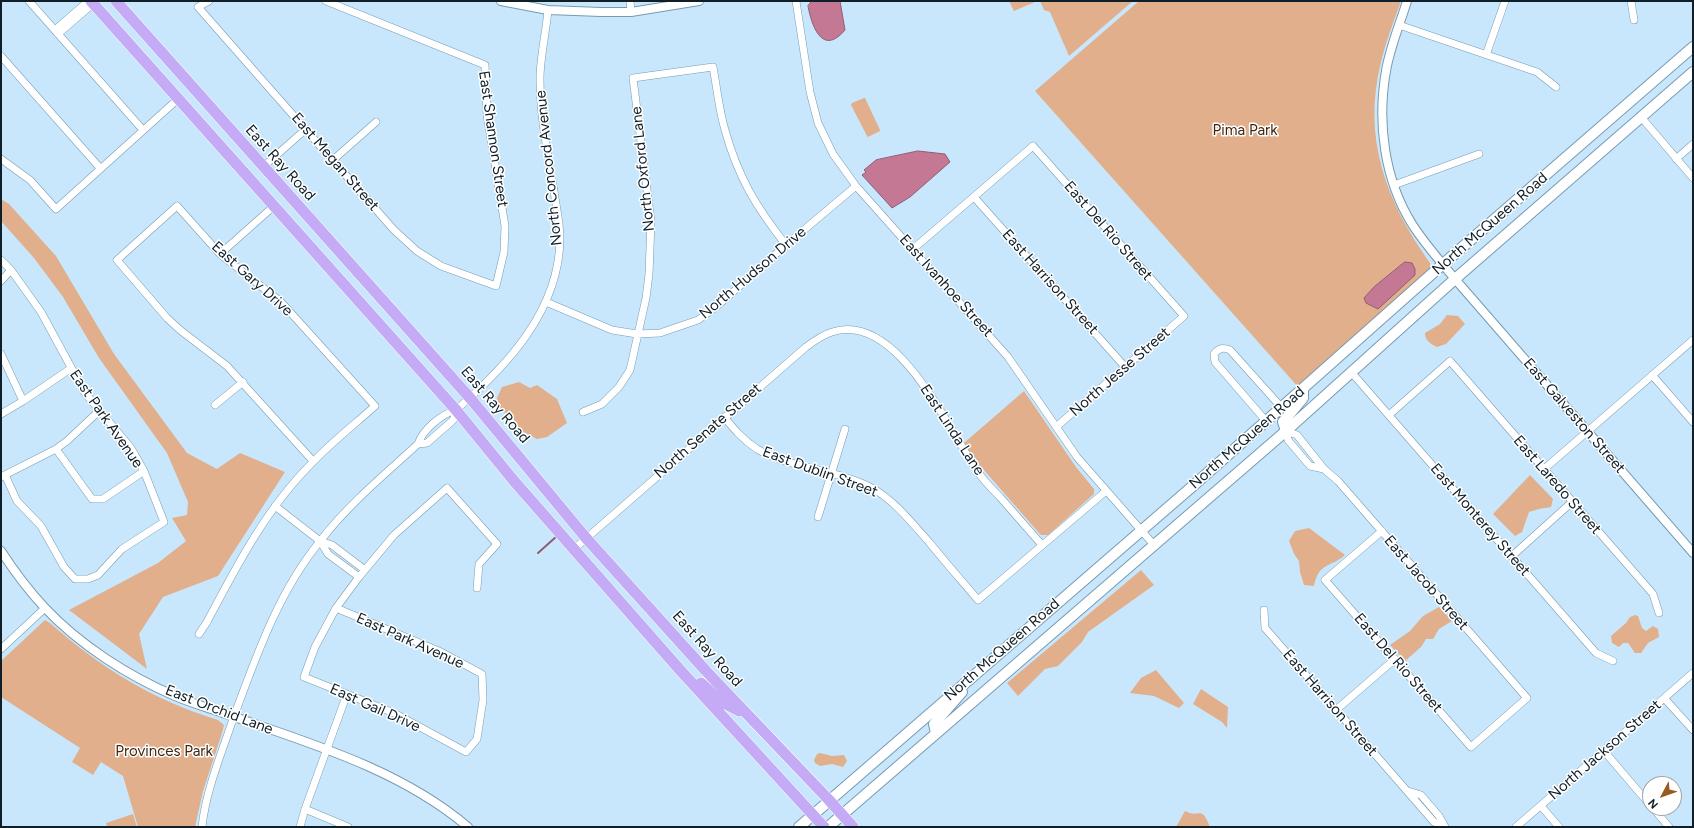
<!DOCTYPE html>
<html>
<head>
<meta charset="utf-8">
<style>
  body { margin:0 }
  #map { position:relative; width:1694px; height:828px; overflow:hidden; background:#c9e7fc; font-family:Figtree,sans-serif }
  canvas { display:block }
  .frame { position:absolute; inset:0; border:2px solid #0f1e27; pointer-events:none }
  .north { position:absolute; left:1642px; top:776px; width:40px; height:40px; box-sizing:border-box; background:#fff; border:1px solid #9fa5a9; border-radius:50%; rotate:229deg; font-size:11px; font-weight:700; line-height:16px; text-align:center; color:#0f1e27 }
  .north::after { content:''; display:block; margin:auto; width:14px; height:18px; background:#995922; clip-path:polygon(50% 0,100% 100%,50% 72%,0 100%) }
</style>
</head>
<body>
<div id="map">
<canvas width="1694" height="828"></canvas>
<div class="frame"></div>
<div class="north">N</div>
</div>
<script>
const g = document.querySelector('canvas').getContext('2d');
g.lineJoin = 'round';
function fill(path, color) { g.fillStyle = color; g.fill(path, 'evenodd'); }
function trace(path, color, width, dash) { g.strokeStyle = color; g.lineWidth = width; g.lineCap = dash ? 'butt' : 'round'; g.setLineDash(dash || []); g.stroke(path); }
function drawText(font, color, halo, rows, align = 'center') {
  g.font = font + ' Figtree,sans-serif'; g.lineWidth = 3; g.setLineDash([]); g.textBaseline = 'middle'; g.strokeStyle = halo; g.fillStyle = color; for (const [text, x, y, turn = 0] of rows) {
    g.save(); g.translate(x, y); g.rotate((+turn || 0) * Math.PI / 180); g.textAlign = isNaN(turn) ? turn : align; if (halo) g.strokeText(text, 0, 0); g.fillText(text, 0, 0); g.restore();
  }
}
const green = new Path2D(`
  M1009,1H1035V2L1014,11Z
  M1040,1H1133L1069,56L1050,12L1044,10Z
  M1139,1H1401C1394,21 1386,41 1381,62C1362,138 1386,201 1430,263V268L1299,388L1035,91Z
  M864,98H865L880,130V131L868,137L867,136L851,105L852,103Z
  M1,199L9,204L56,256L114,354L187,453L217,469L240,453L285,472L218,576L163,597L139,634L147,669L69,610L158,563L186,541L172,518L187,515L188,502L167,453L99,358L63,297L34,258L1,221Z
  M1447,315L1458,316L1465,324L1446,344L1437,347C1430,344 1425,340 1425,333L1440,324Z
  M519,382L530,388L537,385L557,399L567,423L547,437L537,439L518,429L513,417L500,410L497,398L502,387Z
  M1024,391L1076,467L1094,489V494L1048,535H1041L1039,533L976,461L964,443Z
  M1530,475L1553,499L1551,507L1539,509L1529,512L1522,532L1515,536L1493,514Z
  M1309,528L1345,555C1330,568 1319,562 1314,586L1304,585L1300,572L1299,561L1294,554L1289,541L1295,531Z
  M1141,570L1154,585L1088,632L1082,642L1058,666L1045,669L1018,696L1007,683Z
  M1439,607L1452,621L1439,629L1433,639H1426L1421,647L1405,661L1390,645L1410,631L1423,616Z
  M1635,615L1638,616L1642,628L1646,631L1653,626L1658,629L1659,637L1648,643L1641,653H1635L1628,643H1623L1619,647L1612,643L1611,636L1626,623L1630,617Z
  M45,620L50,623C101,668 153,700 218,720L224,725L222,733L203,791L195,827H138L123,776L101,762L93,775L72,762L80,748L1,697V661Z
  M1156,670L1184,703L1179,708L1154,696L1130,693L1141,678Z
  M1201,689L1228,707L1227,728L1222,722L1193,704Z
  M820,753L832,756L844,755L847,761L843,767L832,764L820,766L815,763L814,760L817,754Z
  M1185,811C1200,819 1201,804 1210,827H1176Z
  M133,814L137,827H107L106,823Z`);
const water = new Path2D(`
  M812,1H840L845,30C823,56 812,28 808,6Z
  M918,151L945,154L950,162L910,197L892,208L862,175L866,172L864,170L876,160Z
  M1405,262L1412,263L1415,269V275L1378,309L1366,303L1364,298L1374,287Z`);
const stream = new Path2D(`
  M538,553L557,536`);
const minor = new Path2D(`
  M29,1L143,130
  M209,1L198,7L394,230L417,251L441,266L496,286L504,252L505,226L487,115L485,65L326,1
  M630,1L631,12
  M796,1L810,92L818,123L833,154L856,186L1008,357L1077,457L1154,545
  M1631,1L1634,20
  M1399,25L1537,72L1556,87
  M55,30L85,4L92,2
  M58,34L88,8L92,2
  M1486,55L1505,1
  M1,56L100,168
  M1641,117L1693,178
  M1,159L30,180L56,209L178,99
  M1676,159L1693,144
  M333,160L376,122
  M263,167L306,129
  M1394,185L1479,154
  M974,197L1126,368
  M913,249L1033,146L1184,316L1056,427
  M220,254L274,206
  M1,260L11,270L41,312L85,393L131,448L144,471L164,522L122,549L98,575L88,579H75L64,567L41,526L17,501L5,475
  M1,281L11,270
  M546,302L612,330L637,334L660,333L698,320L716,307L786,245L856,186
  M1,354L23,401
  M1352,373L1596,653L1613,661
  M1652,375L1693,422
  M215,405L243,382
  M583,412L602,404L619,387L630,370L646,298L649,274L651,222L633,78L713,67C717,88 719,110 725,130C738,177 756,207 786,245
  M1,414L23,401L70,369
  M1389,415L1450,361L1653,594L1659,613
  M724,417C734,429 743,440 757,449C789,468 838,470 872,488C895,501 911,522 929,542C945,562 962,581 978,600L1106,491
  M1266,421L1215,362L1214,354C1219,348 1223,347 1230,350L1282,408
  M418,444L427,443L451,422L454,419L456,410
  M56,449L92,499H103L144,471
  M1324,469L1310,466L1288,440L1286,431L1297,435L1324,469L1338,481L1527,698L1471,747L1325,580L1382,531
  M1543,470L1693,340
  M1,477L56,449L67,441L100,410
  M275,506L320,541L328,554L359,577
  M818,517L845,429
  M320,541L332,545L365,570
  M574,549L806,347C814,341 822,335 832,332C898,311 948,430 978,472C984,481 992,489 1000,497C1014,513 1028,529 1042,545
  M1512,556L1572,502
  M336,608L441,652L482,674L483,700L477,739L466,752L394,713L304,677L315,647L336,608L359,577L394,535L447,488L497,544L479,564L477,588
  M1264,610L1265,628L1434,822L1443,827
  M199,634L207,622C237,565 267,507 314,461C333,441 355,424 375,406L281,302L220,254L177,206L117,260L167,318L180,330L227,366L313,461
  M1,649L45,608
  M1665,699L1693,730
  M1336,710L1395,659
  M1604,751L1650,805
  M1408,791L1421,795L1439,816L1445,827
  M1541,806L1559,827
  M1653,808L1669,827
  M305,809L348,827
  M202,827C206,790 221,755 233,719C256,657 278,592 321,540C349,504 384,475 418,444C423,429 442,414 456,410C507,366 559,311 560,239C560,223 556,206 554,191C548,154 540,117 540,79C540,57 546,33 548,10
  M300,827L305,809L347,694
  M1516,827L1693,673`);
const tertiary = new Path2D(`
  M501,1L548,10L601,12H631L699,1
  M1407,1C1400,24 1390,47 1386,71C1377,122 1384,179 1412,224C1424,243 1440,261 1455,279L1693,553
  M1,551C14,571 29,591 45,608C80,645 128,676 175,696C191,703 209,708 226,714C309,743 400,769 468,827`);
const secondary = new Path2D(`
  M1286,431L1283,422L1303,398V389
  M936,733L934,724L962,692
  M799,827L1194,485L1443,264L1693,47
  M828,827L1286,431L1455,279L1693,72`);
const primary = new Path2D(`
  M91,1L456,410L514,481L680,670L824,827
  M116,1L470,398L586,538L706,671L829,800L853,827
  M701,683L720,701L739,711`);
const parkNames = [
  ["Pima Park",1245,131],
  ["Provinces Park",164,752]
];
const streetNames = [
  ["East Shannon Street",493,139,82],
  ["East Megan Street",335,162,49],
  ["East Ray Road",280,163,48],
  ["North Concord Avenue",549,168,-96],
  ["North Oxford Lane",643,169,-96],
  ["North McQueen Road",1490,224,-41],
  ["East Del Rio Street",1108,231,49],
  ["North Hudson Drive",753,273,-40],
  ["East Gary Drive",252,279,42],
  ["East Harrison Street",1050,282,48],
  ["East Ivanhoe Street",946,286,48],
  ["North Jesse Street",1120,372,-41],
  ["East Ray Road",495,405,49],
  ["East Galveston Street",1574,416,49],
  ["East Park Avenue",106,419,55],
  ["East Linda Lane",952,430,57],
  ["North Senate Street",708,431,-41],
  ["North McQueen Road",1247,438,-41],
  ["East Dublin Street",820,472,20],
  ["East Laredo Street",1557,485,49],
  ["East Monterey Street",1480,520,49],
  ["East Jacob Street",1426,583,49],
  ["East Park Avenue",410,641,24],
  ["East Ray Road",707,649,48],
  ["North McQueen Road",1002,650,-41],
  ["East Del Rio Street",1398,663,49],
  ["East Harrison Street",1330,703,49],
  ["East Gail Drive",375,708,24],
  ["East Orchid Lane",219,710,21],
  ["North Jackson Street",1605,750,-41]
];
fill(green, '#e1af8b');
fill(water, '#c57894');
trace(water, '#8e5d73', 1);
trace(stream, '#8e5d73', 2);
trace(minor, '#769bb2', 8);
trace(tertiary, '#769bb2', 10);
trace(secondary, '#769bb2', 12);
trace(primary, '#fff', 12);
trace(minor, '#fff', 7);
trace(tertiary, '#fff', 8);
trace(secondary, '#fff', 10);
trace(primary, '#c5abf5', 11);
drawText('15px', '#412610', '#fff', parkNames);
drawText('15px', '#0f1e27', '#fff', streetNames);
</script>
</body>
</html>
